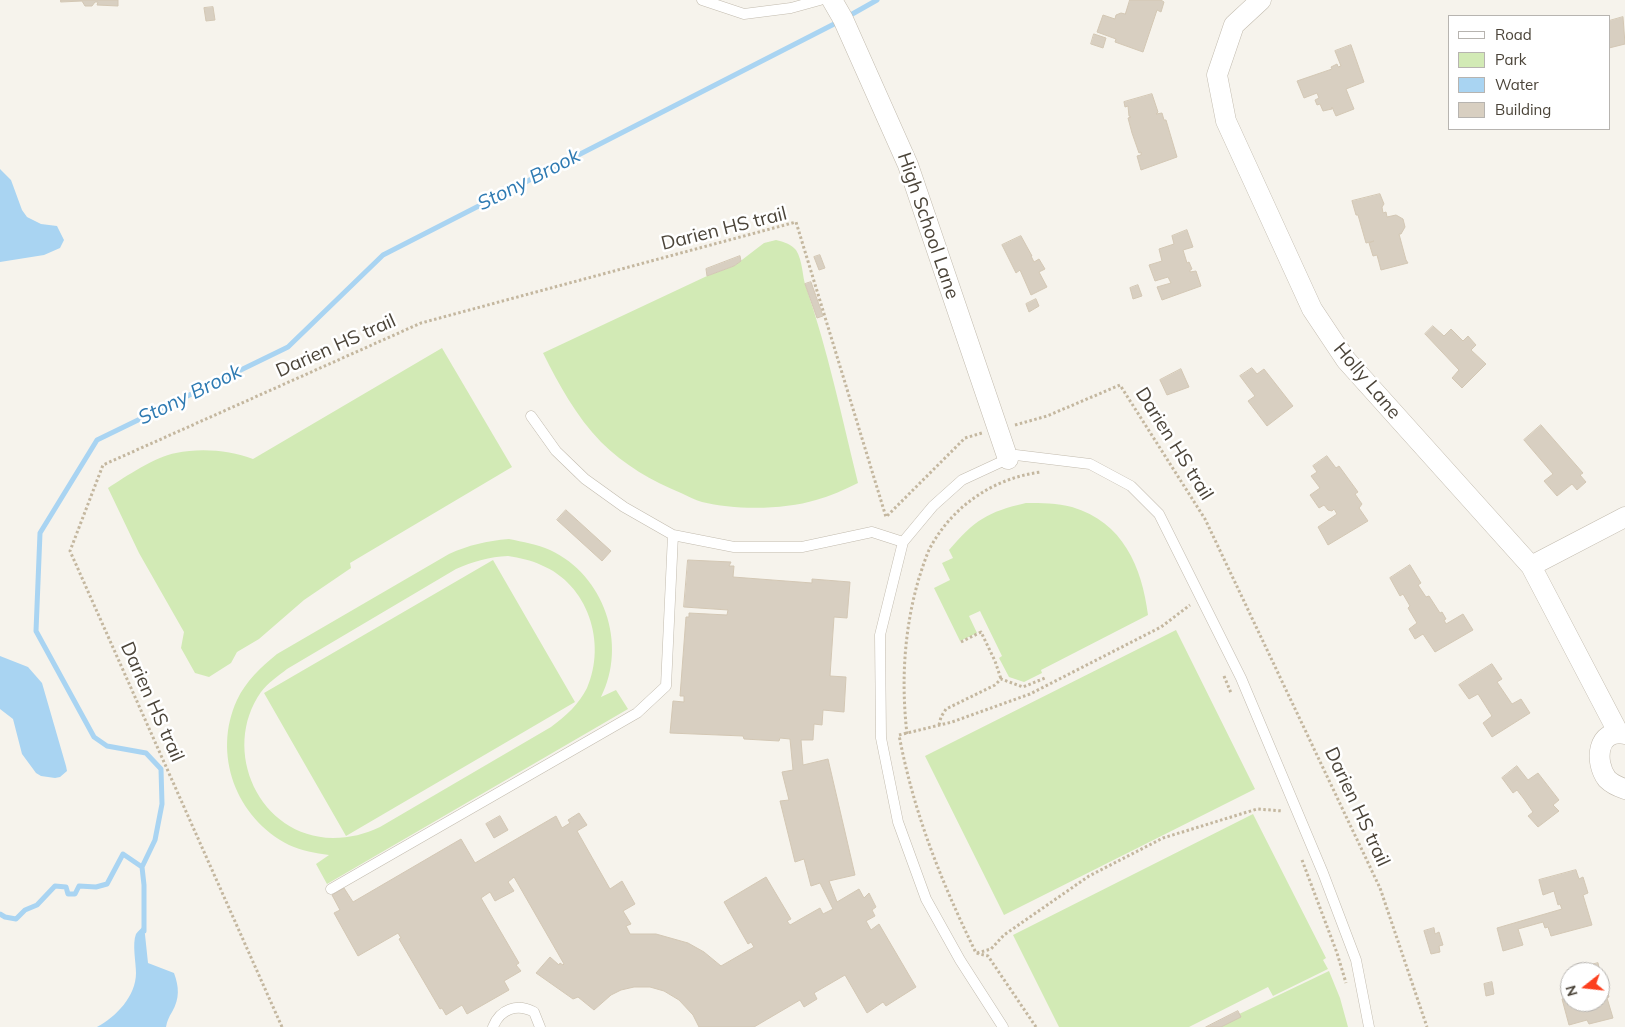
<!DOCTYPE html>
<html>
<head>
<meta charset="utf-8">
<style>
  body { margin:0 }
  #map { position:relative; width:1625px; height:1027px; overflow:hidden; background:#f6f3ec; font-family:Mulish,sans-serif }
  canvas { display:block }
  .legend { position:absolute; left:1448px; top:15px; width:162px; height:115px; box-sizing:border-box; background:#fff; border:1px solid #b7b4b0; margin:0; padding:6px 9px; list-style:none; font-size:15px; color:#4b4439 }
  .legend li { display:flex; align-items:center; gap:10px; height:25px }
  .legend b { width:25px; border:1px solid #b7b4b0 }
  .north { position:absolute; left:1560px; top:962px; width:50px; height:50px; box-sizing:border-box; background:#fff; border:1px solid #b7b4b0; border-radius:50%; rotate:254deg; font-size:14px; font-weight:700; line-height:20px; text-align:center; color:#4b4439 }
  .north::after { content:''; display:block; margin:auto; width:18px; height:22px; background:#fc3f1d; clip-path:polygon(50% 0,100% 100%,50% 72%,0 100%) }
</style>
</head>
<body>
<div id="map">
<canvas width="1625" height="1027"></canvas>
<ul class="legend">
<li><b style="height:6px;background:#fff"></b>Road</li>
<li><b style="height:14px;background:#d2eab5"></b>Park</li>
<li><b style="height:14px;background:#a9d4f2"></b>Water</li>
<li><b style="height:14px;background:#d8cfc1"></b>Building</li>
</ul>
<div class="north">N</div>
</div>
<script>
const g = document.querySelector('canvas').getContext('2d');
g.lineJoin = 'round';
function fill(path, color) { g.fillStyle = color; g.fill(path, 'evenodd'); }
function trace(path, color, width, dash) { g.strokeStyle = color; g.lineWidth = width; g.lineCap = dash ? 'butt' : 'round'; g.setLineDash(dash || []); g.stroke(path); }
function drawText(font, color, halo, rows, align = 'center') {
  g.font = font + ' Mulish,sans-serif'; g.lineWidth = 5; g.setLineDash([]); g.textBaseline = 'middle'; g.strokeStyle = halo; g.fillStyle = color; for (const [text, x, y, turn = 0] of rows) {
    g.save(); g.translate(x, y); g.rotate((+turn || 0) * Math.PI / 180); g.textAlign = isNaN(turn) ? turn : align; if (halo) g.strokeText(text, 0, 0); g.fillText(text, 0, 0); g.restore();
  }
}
const green = new Path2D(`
  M776,240C784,242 791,244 796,250C803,261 802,276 806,287C828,351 842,418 858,483C844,490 830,496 816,500C784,510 734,510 702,502C695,500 688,496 681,493C652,481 624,465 601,442C576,416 559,385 543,353L707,276L734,266L764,243Z
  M442,348L512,467L350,563L351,568L304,600L259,639L237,652L231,663L209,677L195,673L181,648L184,632L139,553L108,488C125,477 156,456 176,453C200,448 230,450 253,459Z
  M1026,503C1042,503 1057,503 1072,507C1123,522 1142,567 1148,615L1041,670L1042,673L1024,682L1009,677L999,658L1002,656L980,611L969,616L977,633L960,641L934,588L950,580L942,563L953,558L949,550C975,520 987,512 1026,503Z
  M509,539C523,542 537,544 550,550C604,575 628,644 601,697L616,690L628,709L327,884L316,864L329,855C315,853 302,851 289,845C236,818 212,754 237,700C246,681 261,667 277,654L449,554C469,545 486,541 509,539ZM508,556C520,558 531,560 541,565C588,584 607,643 587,688C579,704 566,716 551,727L380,827C365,834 350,838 333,838C259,837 220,750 261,692C268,683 278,676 287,669L456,569C474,561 489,557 508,556Z
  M493,560L575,702L346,836L264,693Z
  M1176,630L1255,789L1004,915L925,756Z
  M1253,814L1326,958L1323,960L1328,969L1273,996L1268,987L1189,1027H1059L1013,935Z
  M1329,971L1340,998L1348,1027H1212Z`);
const water = new Path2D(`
  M0,169L11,180L22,210L27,217L41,224L57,226L64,240L60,248L44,255L0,262Z
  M0,656L28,667L42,683L66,766L67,771L60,777L55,778L41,776L36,773L22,754L13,719L0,709Z
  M144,925L148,963L174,973C179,987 180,998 172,1012C169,1017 167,1021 166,1027H97C116,1017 136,996 136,973C136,962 132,944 136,934C138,931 142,928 144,925Z`);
const stream = new Path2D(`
  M847,17L877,0
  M142,867L155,840L162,804L161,769L146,753L107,746L94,737L36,631L40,533L97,440L288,347L383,255L840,21
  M142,867L144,885V931
  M0,914L5,917L16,919L25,910L37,905L55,886L66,887L68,894H75L79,886L96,887L107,884L123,854L142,867`);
const building = new Path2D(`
  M61,0H118V6L97,5L98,2H95L92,6H85L82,1L61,2Z
  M1130,0H1161L1164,2L1161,12L1157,10L1143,52L1115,42L1116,39L1097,32L1103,15L1115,19L1116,15L1121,13L1125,14Z
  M213,7L215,20L206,21L204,8Z
  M1623,17L1625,44L1609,48V21Z
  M1094,34L1106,38L1103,48L1091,44Z
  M1351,45L1364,82L1346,89L1354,109L1336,116L1332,107V109L1323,111L1320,104L1317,105L1315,100L1319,98L1317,93L1304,98L1297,81L1332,69L1331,67L1337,64L1338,67L1341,66L1335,51Z
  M1152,94L1158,112L1156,114L1162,113L1164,120H1166L1177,157L1141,170L1137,156L1141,155V152L1139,153L1132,133L1128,118L1131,117L1129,116L1128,106L1125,107L1124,102Z
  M1380,194L1384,204L1382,207L1383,213L1386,212L1387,217L1396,215L1403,219L1405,227L1401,234H1399L1406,260L1408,263L1381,270L1377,255L1373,256L1369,243L1374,241L1366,243L1358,215H1356L1352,201Z
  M1187,230L1193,247L1183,250L1187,263L1189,262L1192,269L1190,270V272L1196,271L1201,286L1162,300L1157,287L1171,283L1168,277L1155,281L1149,265L1162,261L1159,249L1174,244L1172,236Z
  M1021,236L1032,256H1031L1034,262L1039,259L1045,269L1039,272L1047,287L1031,295L1020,270L1016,273L1002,245Z
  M820,255L825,268L819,270L814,257Z
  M740,256L741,261L734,266L707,276L706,269Z
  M811,282L823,316L817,318L805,284Z
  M1138,285L1142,296L1133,299L1130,288Z
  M1036,299L1039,306L1029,312L1026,304Z
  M1433,326L1444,336L1451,329L1463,341L1468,336L1476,345L1471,350L1486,364L1462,388L1452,378L1459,370L1425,334Z
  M1252,368L1257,374L1264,369L1293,406L1267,426L1248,401L1255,396L1240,376Z
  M1181,369L1189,387L1167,395L1160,380Z
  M1541,425L1583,473L1580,475L1586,482L1577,490L1572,484L1557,496L1544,481L1553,474L1524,440Z
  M1327,456L1336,468L1339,466L1358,492L1355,494L1362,504L1359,508L1368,521L1328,545L1318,527L1337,514L1334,509L1332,511L1328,510L1324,505L1319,508L1310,495L1320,488L1311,476L1317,472L1313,466Z
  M566,510L611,551L602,561L557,520Z
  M688,560L731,562L729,566H734L733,577L812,583V579L850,582L847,618L834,617L830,676L846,677L844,712L823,710L822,725L814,724L813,740H801L803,765L828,759L855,875L829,881L837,902L859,889L864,898L869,893L876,907L872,910L875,916L866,921L871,930L879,924L916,987L886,1006L883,1002L867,1013L845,975L814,993L817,999L804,1007L800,1000L754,1027H699L693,1015L679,1000L664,991L650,987H634L621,990L611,995L594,1010L578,997L573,999L536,973L550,957L559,965L560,963L563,965L564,964L514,877L508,882L514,891L495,901L490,892L481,898L519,963L516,965L521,971L504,981L509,990L467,1014L462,1005L446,1015L442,1008L440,1009L399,939L401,938L398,933L358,956L334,913L340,910L332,895L344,888L353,902L461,839L475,863L556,816L562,828L570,823L568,820L579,813L587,825L577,831L610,889L622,881L635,904L623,911L631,924L626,926L630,934H656L688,943L704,952L721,966L754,947L751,942L748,944L724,902L766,877L791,919L787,921L790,925L820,908L823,914L833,909L820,883L811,886L804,859L795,862L780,801L789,800L782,772L793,770L790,739L780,738L779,741L744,739L743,736L670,733L673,701L684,702V696H680L686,617H689V613L727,615L728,610L684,607Z
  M1410,565L1421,583L1418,585L1426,597L1429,596L1440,613L1442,612L1446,619L1444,620L1446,624L1463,614L1473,630L1435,652L1423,634L1415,639L1409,629L1417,623L1408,608L1410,606L1403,594L1400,596L1390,578Z
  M1492,664L1502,679L1497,682L1512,704L1521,699L1530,713L1492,737L1483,723L1492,716L1478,694L1469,699L1459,685Z
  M1517,766L1528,780L1538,773L1559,800L1553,805L1559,811L1538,827L1528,816L1533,812L1524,799L1517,790L1513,793L1502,778Z
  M500,816L508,830L494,838L486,824Z
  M1576,870L1579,879L1583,877L1588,893L1583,895L1592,925L1551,936L1548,927L1545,928L1543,922L1518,929L1523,945L1503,951L1497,928L1562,909L1560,904L1558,905L1554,891L1543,895L1539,880Z
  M1434,928L1435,934L1439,932L1443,945L1439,946L1440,952L1431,954L1424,931Z
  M1598,963L1600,972H1574L1573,970Z
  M1600,972L1602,979L1604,978L1609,997L1607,998L1613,1018L1589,1024L1587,1020L1569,1025L1562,999L1570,997V1002H1600Z
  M1492,982L1494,994L1486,996L1484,984Z
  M1238,1011L1241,1017L1221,1027H1206Z`);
const path = new Path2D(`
  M1015,425L1047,416L1120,385L1205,519L1380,888L1427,1027
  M961,642L981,632L995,661L1001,679
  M1224,676L1231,693
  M939,725L941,717L946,709L995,685L1001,679L1023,687L1045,678
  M907,734C901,682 904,629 919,578C922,569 925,559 929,550C951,507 993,478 1041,472
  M1302,860L1337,953L1346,983
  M977,953L991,949L1004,935L1089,876L1163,838L1257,809L1283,811
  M282,1027L70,551L103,465L421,323L796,222L886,517L965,438L982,433
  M1036,1027L988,956L976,953C941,881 914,814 899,735L952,722L1030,694L1161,627L1190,605`);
const service = new Path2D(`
  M702,0L744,14L791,8L820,0
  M531,416L556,451L585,479L624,507L673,535L734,547H802L872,532L903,542
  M331,889L637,713L666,686L673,535
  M493,1027C500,1009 517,1003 534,1012L540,1027
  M1003,1027L960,960L926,899L898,822L881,738L880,635L903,542L933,506L962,480L1016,455L1090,464L1131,486L1159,514L1241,678L1323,873L1356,960L1369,1027`);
const minor = new Path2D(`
  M832,0L843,19L908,165L1008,459
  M1261,0L1234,25L1217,75L1226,121L1312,309L1346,360L1531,566L1618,732
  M1531,566L1625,517
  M1625,734C1597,728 1594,762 1607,779C1612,784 1619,787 1625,789`);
const streetNames = [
  ["High School Lane",928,226,71],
  ["Darien HS trail",724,229,-14],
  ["Darien HS trail",336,346,-24],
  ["Holly Lane",1367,381,50],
  ["Darien HS trail",1174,444,58],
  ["Darien HS trail",152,702,66],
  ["Darien HS trail",1357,807,65]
];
const waterNames = [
  ["Stony Brook",529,180,-27],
  ["Stony Brook",190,395,-26]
];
fill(green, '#d2eab5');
fill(water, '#a9d4f2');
trace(stream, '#a9d4f2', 5);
fill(building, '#d8cfc1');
trace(building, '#d3c7b4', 1);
trace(service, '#c2bbae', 11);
trace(minor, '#c2bbae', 21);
trace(path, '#c4b79f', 3, [2.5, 2.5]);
trace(service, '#fff', 10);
trace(minor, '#fff', 20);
drawText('19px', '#4b4439', '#fff', streetNames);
drawText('italic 20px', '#2e7ab2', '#fff', waterNames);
</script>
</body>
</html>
